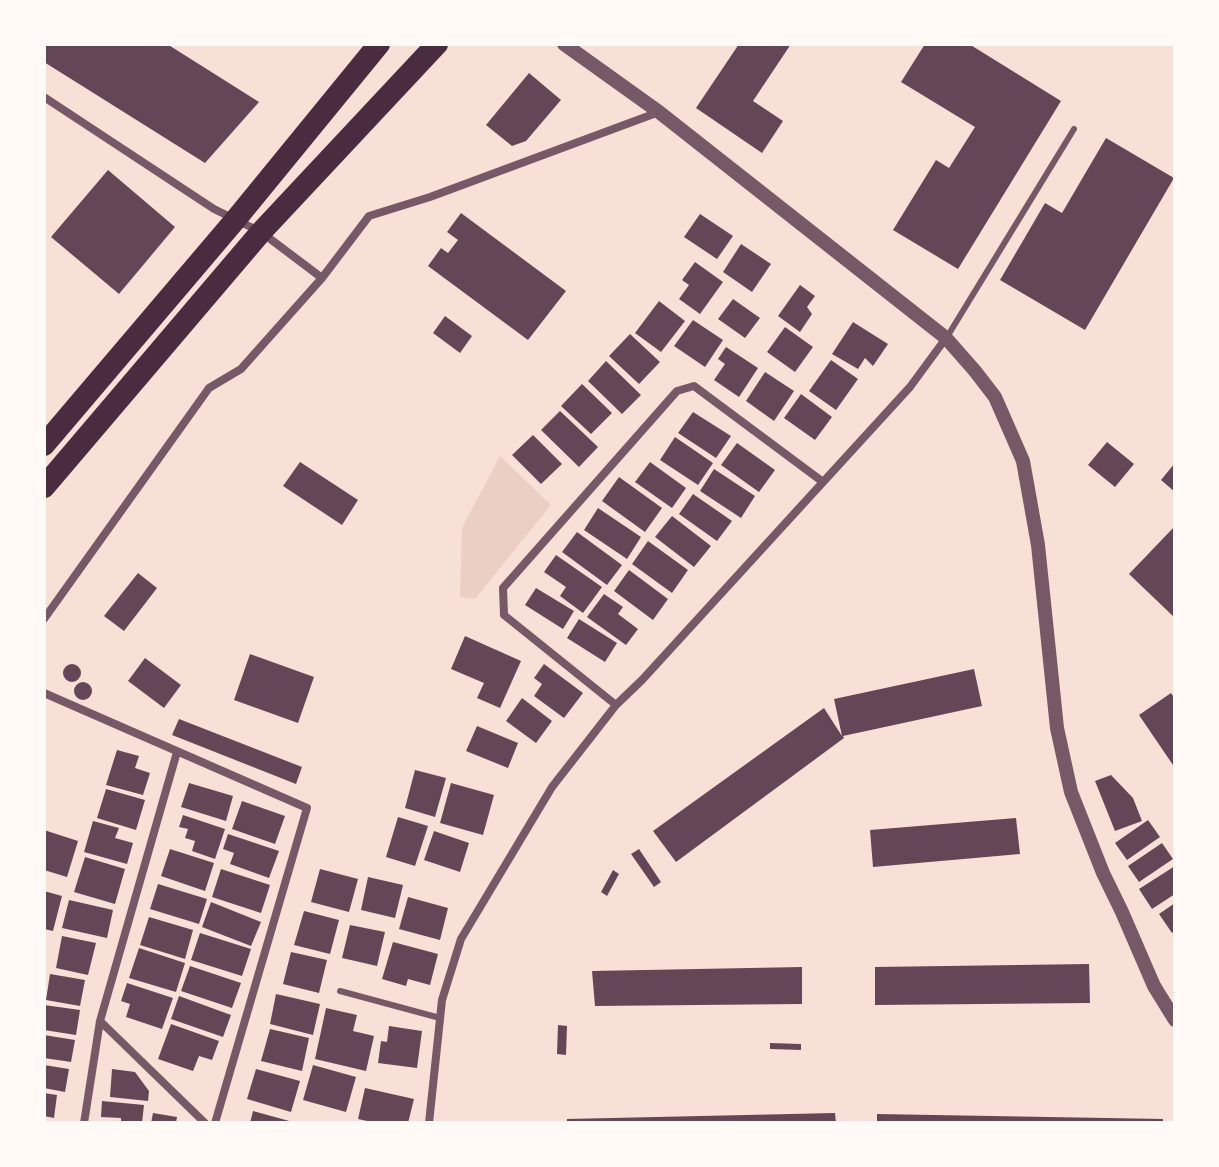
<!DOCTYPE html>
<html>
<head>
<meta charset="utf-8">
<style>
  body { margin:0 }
  #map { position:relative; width:1219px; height:1167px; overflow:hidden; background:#f7e1d7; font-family:"Archivo Narrow",sans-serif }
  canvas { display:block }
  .frame { position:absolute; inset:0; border:46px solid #fffaf5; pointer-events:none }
</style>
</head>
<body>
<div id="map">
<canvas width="1219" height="1167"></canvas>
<div class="frame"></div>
</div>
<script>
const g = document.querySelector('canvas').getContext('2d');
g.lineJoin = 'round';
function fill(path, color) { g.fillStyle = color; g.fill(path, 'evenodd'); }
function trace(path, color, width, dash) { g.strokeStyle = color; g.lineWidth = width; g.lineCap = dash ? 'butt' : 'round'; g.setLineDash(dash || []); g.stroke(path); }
const green = new Path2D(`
  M500,456L551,505L475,599L460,597L462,528Z`);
const building = new Path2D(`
  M44,44H167L259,102L205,163L44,62Z
  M739,44H791L753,101L783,121L762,153L696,108Z
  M925,44H969L1061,101L958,269L893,230L936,160L949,168L975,127L901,82Z
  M529,73L561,100L526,141L512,146L486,125Z
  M1106,138L1174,178L1085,330L1000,280L1045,203L1062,213Z
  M108,170L175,227L119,294L51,237Z
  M461,213L566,291L528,340L428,266L441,248L448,253L458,240L447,232Z
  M700,214L733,236L717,259L684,237Z
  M741,244L771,264L752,292L723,272Z
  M695,262L723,282L700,314L679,299L689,285L682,280Z
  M800,285L815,296L807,307L812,314L800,332L778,316Z
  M733,299L760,318L745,338L718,319Z
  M659,301L685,321L661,352L635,333Z
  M445,316L472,336L460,353L433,333Z
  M693,320L723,340L705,367L674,346Z
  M853,322L888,344L873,366L865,358L858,369L832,354Z
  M785,327L813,347L795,372L767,352Z
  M630,334L660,362L639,384L609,356Z
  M726,347L758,368L739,397L714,380L725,364L718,359Z
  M831,360L858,379L836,410L809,391Z
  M606,361L641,395L622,414L588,381Z
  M765,372L794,391L774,421L746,401Z
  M582,384L612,413L591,434L561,406Z
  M801,394L832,417L815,440L784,418Z
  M560,411L598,447L579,467L541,430Z
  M693,412L731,436L716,458L678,433Z
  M533,435L562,464L541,484L512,455Z
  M675,437L713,463L698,485L660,460Z
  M1107,442L1134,464L1115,487L1088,465Z
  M737,443L775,470L759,492L721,465Z
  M300,462L358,500L342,525L283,486Z
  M650,462L686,488L672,508L635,482Z
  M1175,463V492L1161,480Z
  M714,469L755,496L741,518L700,491Z
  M619,477L662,508L645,532L602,501Z
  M693,494L732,521L717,541L679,514Z
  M598,508L641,537L627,559L584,530Z
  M672,516L711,546L694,567L655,537Z
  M1175,526V618L1129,574Z
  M577,532L622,565L607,585L562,552Z
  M648,541L688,570L672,593L632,564Z
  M556,555L602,587L583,613L560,596L566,587L544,572Z
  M629,570L668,599L653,620L614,591Z
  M138,573L157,588L124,631L104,616Z
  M536,588L574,611L563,629L525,605Z
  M604,594L623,607L618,614L638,629L626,645L587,617Z
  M579,619L617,643L605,662L567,638Z
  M465,636L521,661L500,708L477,698L484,683L451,669Z
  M250,654L314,677L298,723L234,700Z
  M145,658L181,685L164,708L128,681Z
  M544,664L583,693L564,718L534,696L542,684L534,678Z
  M63 673a9 9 0 1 1 18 0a9 9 0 1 1-18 0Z
  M974,669L982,706L843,736L844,738L676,862L653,831L824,708L842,736L834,699Z
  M74 691a9 9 0 1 1 18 0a9 9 0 1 1-18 0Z
  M1171,693L1175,699V768L1139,715Z
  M522,698L552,721L536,743L506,721Z
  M179,719L302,767L296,784L172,735Z
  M477,726L518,743L508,768L466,751Z
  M117,750L139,756L135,768L150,773L143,795L106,785Z
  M415,770L446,778L435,817L405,808Z
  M1111,775L1133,798L1142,821L1115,831L1095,781Z
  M189,783L233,796L226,821L181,807Z
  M451,783L494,795L483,835L440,823Z
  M106,789L145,800L136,830L97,818Z
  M242,801L285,816L275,844L232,829Z
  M183,815L225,829L215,859L192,851L195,841L185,838L188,829L179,827Z
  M398,817L428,826L415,866L386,857Z
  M1016,818L1020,854L873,867L870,830Z
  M1148,820L1160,837L1127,860L1115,843Z
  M93,821L119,828L115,838L133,843L127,864L84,852Z
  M44,830L78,841L67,877L44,870Z
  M434,831L469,843L460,872L424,860Z
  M228,834L279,851L269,878L230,864L234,853L223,849Z
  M1162,843L1173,859L1139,882L1128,866Z
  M170,849L214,863L205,891L161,876Z
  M639,849L661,882L654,887L631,854Z
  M85,857L125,869L115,904L74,892Z
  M1175,866V894L1152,909L1139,889Z
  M221,869L270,885L261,913L212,897Z
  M320,869L358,879L349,912L311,902Z
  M613,870L619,874L607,896L601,892Z
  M368,877L403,885L395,918L361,910Z
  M158,884L207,899L199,924L150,909Z
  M44,891L62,896L53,931L44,929Z
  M408,897L448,908L440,940L399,929Z
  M69,900L113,910L107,938L62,928Z
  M211,902L261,922L251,946L202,927Z
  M1175,903V931L1172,933L1159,914Z
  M304,911L339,920L330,954L294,945Z
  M149,917L193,930L185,959L140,945Z
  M350,925L385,932L377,966L342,958Z
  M200,933L251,949L242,976L191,960Z
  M62,936L96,943L88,975L56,968Z
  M393,942L438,954L430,985L408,979L406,986L382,979Z
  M139,948L185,963L176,992L129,978Z
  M291,952L327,960L319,993L283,984Z
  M1089,964L1090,1003L875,1005V967Z
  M190,966L241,983L232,1008L181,991Z
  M802,967V1004L595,1006L592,971Z
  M50,974L85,980L80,1006L46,1000Z
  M127,983L173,998L162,1029L126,1017L130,1004L121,1001Z
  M276,994L320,1004L313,1035L270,1024Z
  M179,996L231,1015L223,1037L171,1019Z
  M44,1005L80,1010L76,1035L44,1030Z
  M326,1008L357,1015L353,1031L374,1036L366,1071L315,1059Z
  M171,1024L219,1041L212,1060L199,1056L193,1071L158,1059Z
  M558,1025L567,1026L566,1055L557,1054Z
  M389,1026L422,1031L417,1068L378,1063L381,1041L387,1042Z
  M270,1029L309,1038L302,1071L261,1061Z
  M44,1035L75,1040L71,1062L44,1058Z
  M770,1043L801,1044V1050L770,1049Z
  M44,1065L69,1069L65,1092L44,1088Z
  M313,1065L356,1077L346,1112L303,1100Z
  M112,1069L135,1072L149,1091L148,1101L110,1097Z
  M256,1069L300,1081L291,1112L247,1099Z
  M365,1088L414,1099L408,1123H376L358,1119Z
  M44,1093L57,1095L54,1118L44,1116Z
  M102,1101L144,1105L142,1123H121V1118L101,1117Z
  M253,1111L293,1122L292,1123H250Z
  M153,1113L177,1117L176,1123H151Z
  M835,1113L836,1123H567V1119Z
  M877,1114L1163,1119V1123H877Z`);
const service = new Path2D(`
  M947,337L1074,129
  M340,991L440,1018`);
const minor = new Path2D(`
  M44,97L214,209L261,232L322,278
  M44,619L209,388L241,369L322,278L369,216L430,197L659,112
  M44,693L307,808L215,1123
  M616,705L504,615L503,588L677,391L694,386L823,482
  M100,1021L205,1123
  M84,1123L100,1021L177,752
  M429,1123L442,1000L461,939L552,787L616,705L642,680L910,387L946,338`);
const tertiary = new Path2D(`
  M564,44L659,112L946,338L975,371L995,397L1023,461L1038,545L1057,728L1071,792L1103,873L1122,912L1154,986L1175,1020`);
const trunk = new Path2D(`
  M44,445L236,219L379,44
  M44,487L261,232L437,44`);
fill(green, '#ebcfc5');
fill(building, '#644757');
trace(service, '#755966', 6);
trace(minor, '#755966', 8);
trace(tertiary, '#755966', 14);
trace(trunk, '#4a2c40', 22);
</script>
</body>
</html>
